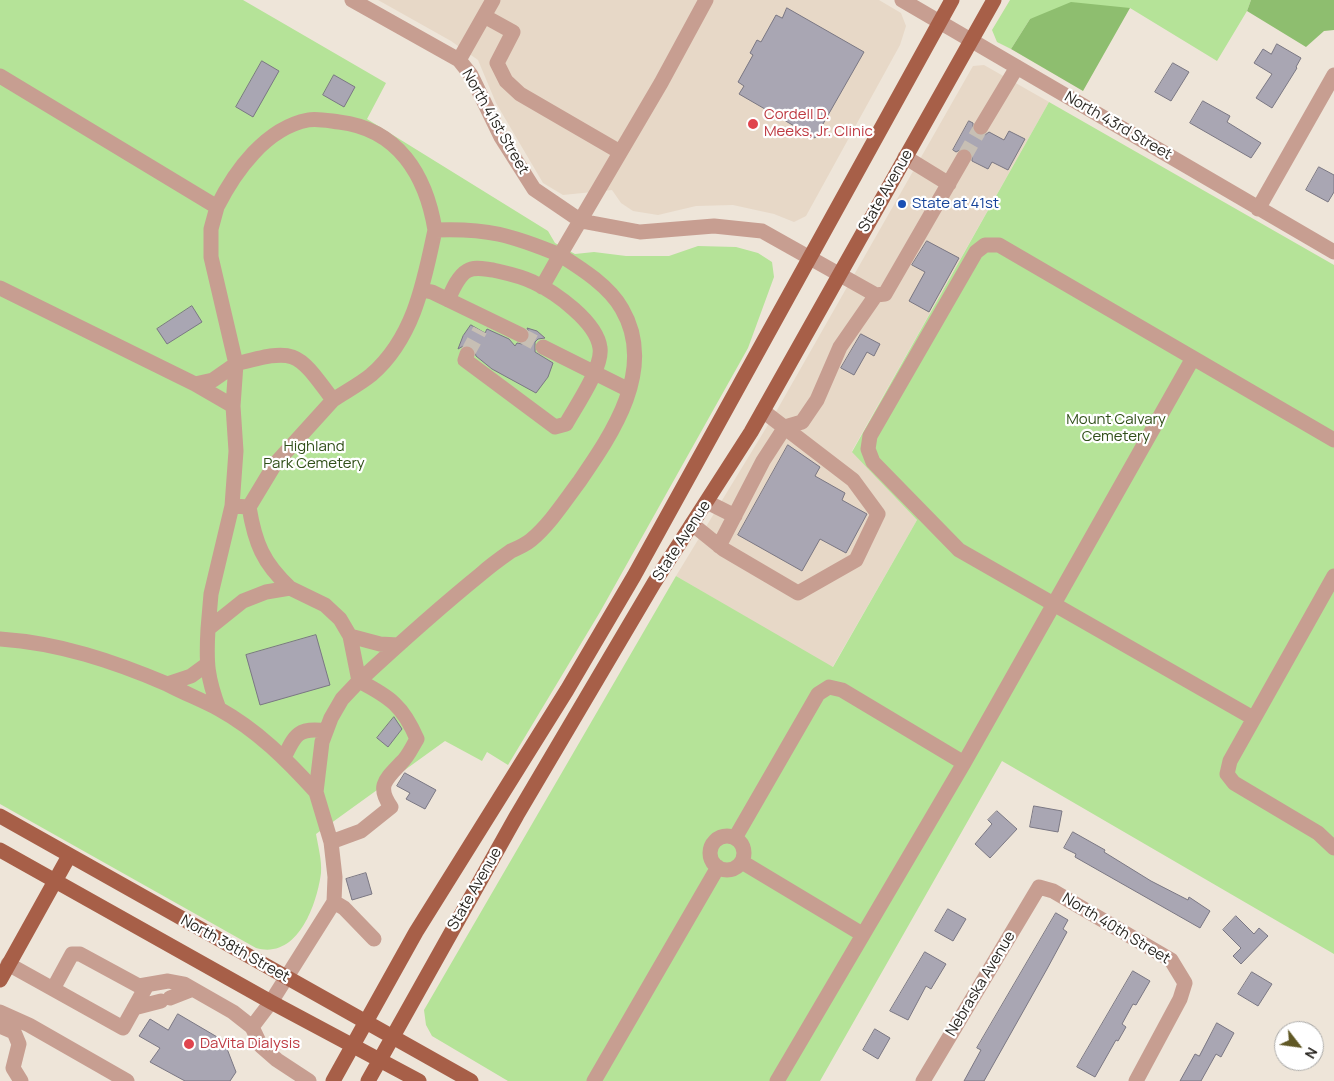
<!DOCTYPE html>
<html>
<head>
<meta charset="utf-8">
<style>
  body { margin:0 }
  #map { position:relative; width:1334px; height:1081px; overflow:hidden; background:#eee5d9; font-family:Manrope,sans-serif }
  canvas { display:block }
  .north { position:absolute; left:1274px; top:1021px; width:50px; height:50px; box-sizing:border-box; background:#fff; border:1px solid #aaa9a7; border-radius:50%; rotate:120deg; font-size:14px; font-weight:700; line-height:20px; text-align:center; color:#2a2722 }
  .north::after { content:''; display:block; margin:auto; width:18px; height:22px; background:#605825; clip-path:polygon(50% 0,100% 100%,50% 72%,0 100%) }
</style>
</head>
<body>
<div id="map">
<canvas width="1334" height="1081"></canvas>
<div class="north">N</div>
</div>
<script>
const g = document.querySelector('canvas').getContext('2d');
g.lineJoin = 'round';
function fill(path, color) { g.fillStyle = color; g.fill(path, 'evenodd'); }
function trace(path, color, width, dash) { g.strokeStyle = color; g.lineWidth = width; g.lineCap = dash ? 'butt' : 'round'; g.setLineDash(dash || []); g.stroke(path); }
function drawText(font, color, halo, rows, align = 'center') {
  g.font = font + ' Manrope,sans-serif'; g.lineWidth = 4.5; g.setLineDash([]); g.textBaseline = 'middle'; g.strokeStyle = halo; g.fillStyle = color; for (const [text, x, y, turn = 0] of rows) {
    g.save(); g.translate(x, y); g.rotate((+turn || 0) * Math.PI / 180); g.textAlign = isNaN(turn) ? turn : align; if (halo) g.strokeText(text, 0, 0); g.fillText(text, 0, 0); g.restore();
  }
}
const built = new Path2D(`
  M378,0H879L901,13L906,26L900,45L806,216L794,222L774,214L733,205L696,206L658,215L633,211L621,203L612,190L563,195L543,183L496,103L478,60L451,41Z
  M984,65L1049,102L852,451L917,520L832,668L676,576L777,410L973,66Z`);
const green = new Path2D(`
  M0,0H243L386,83L367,119L548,231L555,243L575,254L594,252L626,256H669L698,246L736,247L758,253L772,262L774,277L748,348L600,612L508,765L487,752L482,761L445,741L316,834C318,846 322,860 321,873C317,904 298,960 256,948L0,804Z
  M1010,0H1251L1247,11L1217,61L1130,8L1030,19L1011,49L997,42L992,30Z
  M1049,102L1334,265V954L1002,761L820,1081H508L432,1036L426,1025L424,1010L676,576L833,667L917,520L852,452Z`);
const forest = new Path2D(`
  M1251,0H1334V30L1324,31L1306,47L1247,11Z
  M1071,2L1130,8L1083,91L1011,49L1030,19Z`);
const building = new Path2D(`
  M787,8L864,52L815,138L739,94L744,86L738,82L753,55L750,53L757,40L761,42L776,15L782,18Z
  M1277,44L1301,58L1296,67L1297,68L1272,108L1256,98L1272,74L1254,63L1263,49L1271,54Z
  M262,61L279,71L253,117L236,107Z
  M1173,63L1189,72L1171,101L1155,92Z
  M334,75L355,87L344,107L323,95Z
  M1203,101L1230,116L1227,122L1261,143L1251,158L1190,123Z
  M969,121L973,123V131L977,135H985L989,132L1004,140L1009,131L1025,139L1008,170L992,162L988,169L972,161V153L968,149L964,148L956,152L953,150Z
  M1319,167L1334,175V192L1328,202L1306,190Z
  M927,241L959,258L929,312L909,301L925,272L912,265Z
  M192,306L202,322L167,344L157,329Z
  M471,325L485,333L487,329L509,339L515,346L517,343L522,344L529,339L530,334L527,328L537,331L545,338L538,339L535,342V352L553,363L548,377L536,393L492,369L476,356L474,348L470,345H465L458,349L463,336Z
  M861,334L880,344L874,356L867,352L854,375L841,368Z
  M788,445L820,467L815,476L845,493L842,500L867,514L846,553L820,539L802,571L738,535Z
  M316,635L330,685L260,705L246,655Z
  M394,717L402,729L388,747L377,738Z
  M405,773L436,790L425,809L406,799L410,793L397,786Z
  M1034,806L1062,811L1058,832L1030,827Z
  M997,811L1017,829L990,858L975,844L992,824L988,820Z
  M1073,832L1105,850L1104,852L1151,881L1188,900L1189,897L1210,911L1200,928L1075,857L1076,854L1064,848Z
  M366,873L372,894L352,900L346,879Z
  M948,909L966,919L953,941L935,931Z
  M1056,913L1068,920L1063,929L1067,932L1047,969L984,1081H964L981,1050L977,1048Z
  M1236,916L1254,934L1259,928L1268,936L1241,964L1233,956L1241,948L1223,930Z
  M925,952L946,964L931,989L926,986L908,1020L890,1011Z
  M1133,971L1150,981L1136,1005L1133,1004L1122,1024L1126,1027L1118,1041L1116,1040L1095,1077L1077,1067Z
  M1252,972L1272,984L1258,1006L1238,994Z
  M178,1014L224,1041L236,1072L230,1081H185L150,1062L160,1048L139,1036L150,1019L168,1030Z
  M1217,1023L1234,1033L1221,1057L1216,1054L1201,1081H1180L1195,1054L1199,1056Z
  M875,1029L890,1038L878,1059L863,1050Z`);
const minorTunnel = new Path2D(`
  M964,157L981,127
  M521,335L543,347
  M467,354L480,330`);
const minor = new Path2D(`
  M352,0L459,60L471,75L501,137L534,189L581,221L640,232L714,226L762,231L876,295L885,294L964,157
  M902,0L1334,252
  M484,16L513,32L497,63L506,81L520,94L620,152
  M459,60L493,0
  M0,76L217,207L211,229V257L236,364L213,380L195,384
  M981,127L1017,67
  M905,157L949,184
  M217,207C235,171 266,128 308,120C317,118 330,121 339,122C398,129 426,175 435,230C488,228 511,235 560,255L542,287
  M1258,209L1334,75
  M0,288L195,384L233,406
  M422,290L432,292L521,335
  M448,300C452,291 458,276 467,271C475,266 484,269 493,270C506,273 521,276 533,282C555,292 597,322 600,348C603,367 576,406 566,424L555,427L465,360L467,354
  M543,347L629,390
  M333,400C345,392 360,384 371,375C414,338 424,282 435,230
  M707,502L735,516
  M249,507C255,543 263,563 290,588
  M692,524L723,549L798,593L856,560L878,514L853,480L763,411
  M719,546L763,461L785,427L802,422L817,400L840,347L876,295
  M1334,576L1230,761L1227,774L1234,783L1318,833L1334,848
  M208,629L211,594L232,506L249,507L275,464L333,400C296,350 296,348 236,364L233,406L236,451L232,506
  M350,636L380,644L398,645
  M0,639C59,643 113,661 167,684L191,676L206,665
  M167,684C184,693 202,700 219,709C257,730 287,760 316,792
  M219,709C207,677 206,663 208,629L243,601L266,592L290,588L325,605L340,619L350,636L359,681L342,699L331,718L322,742L316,792L331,842L335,877L334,902L271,1002L252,1027
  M1253,718L959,550L873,462L868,449L870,436L976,252L985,245H999L1334,440
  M284,758C295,734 299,727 326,731
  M710 853a17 17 0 1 1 34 0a17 17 0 1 1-34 0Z
  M735,838L818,694L829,687L842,690L964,763
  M331,842L361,831L391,807C376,786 386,779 401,763C408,757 412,747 417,739C403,706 390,697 359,681C399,644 439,608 481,574C490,566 501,558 511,551C518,548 525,545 531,540C550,524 564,502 579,482C612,434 657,369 622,309C609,286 582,269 560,255L661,83L706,0
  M742,862L862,934
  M334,902L344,908L374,939
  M8,964L53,989
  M147,985L123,1028L53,989L72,954H80L139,986L168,981L184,984L233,1012L252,1027L261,1046L277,1060L309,1081
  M170,998L193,989
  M134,1008L161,1001
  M0,1012L29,1025L127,1081
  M0,1026L14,1032L19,1044L13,1068L21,1081
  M594,1081L718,867
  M777,1081L964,763L1193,358
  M923,1081L1039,887L1053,891L1171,960L1185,983L1180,999L1136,1081`);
const major = new Path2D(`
  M0,816L471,1081
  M0,850L271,1002L419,1081
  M0,980L69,856
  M333,1081L416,932L567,690L634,576L952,0
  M368,1081L517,815L654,583L751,432L994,0`);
const markers = [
  [753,124,6,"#e0444e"],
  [902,204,5,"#1a4fb4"],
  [189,1044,6,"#e0444e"]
];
const healthNames = [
  ["Cordell D.",764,115],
  ["Meeks, Jr. Clinic",764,132],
  ["DaVita Dialysis",200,1044]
];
const streetNames = [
  ["North 41st Street",495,122,60],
  ["North 43rd Street",1118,126,30],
  ["State Avenue",886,191,-60],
  ["State Avenue",682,541,-57],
  ["State Avenue",475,889,-60],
  ["North 40th Street",1116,929,31],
  ["North 38th Street",235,949,29],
  ["Nebraska Avenue",981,984,-59]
];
const transitNames = [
  ["State at 41st",912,204]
];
const parkNames = [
  ["Mount Calvary",1116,420],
  ["Cemetery",1116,437],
  ["Highland",314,447],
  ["Park Cemetery",314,464]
];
fill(built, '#e7d8c7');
fill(green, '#b5e398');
fill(forest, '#8ebe6f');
fill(building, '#a9a6b3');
trace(building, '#7a7783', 1);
trace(minorTunnel, '#c7bfb4', 15, [15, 8]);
trace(minor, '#c79e91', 15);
trace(major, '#a75f48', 15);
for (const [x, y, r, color] of markers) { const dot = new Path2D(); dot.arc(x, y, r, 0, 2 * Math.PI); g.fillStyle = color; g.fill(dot); trace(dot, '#fff', 2); }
drawText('15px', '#be3a42', '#fff', healthNames, 'left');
drawText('15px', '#2a2722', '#fff', streetNames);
drawText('15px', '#164399', '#fff', transitNames, 'left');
drawText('15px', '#304f19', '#fff', parkNames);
</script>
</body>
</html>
